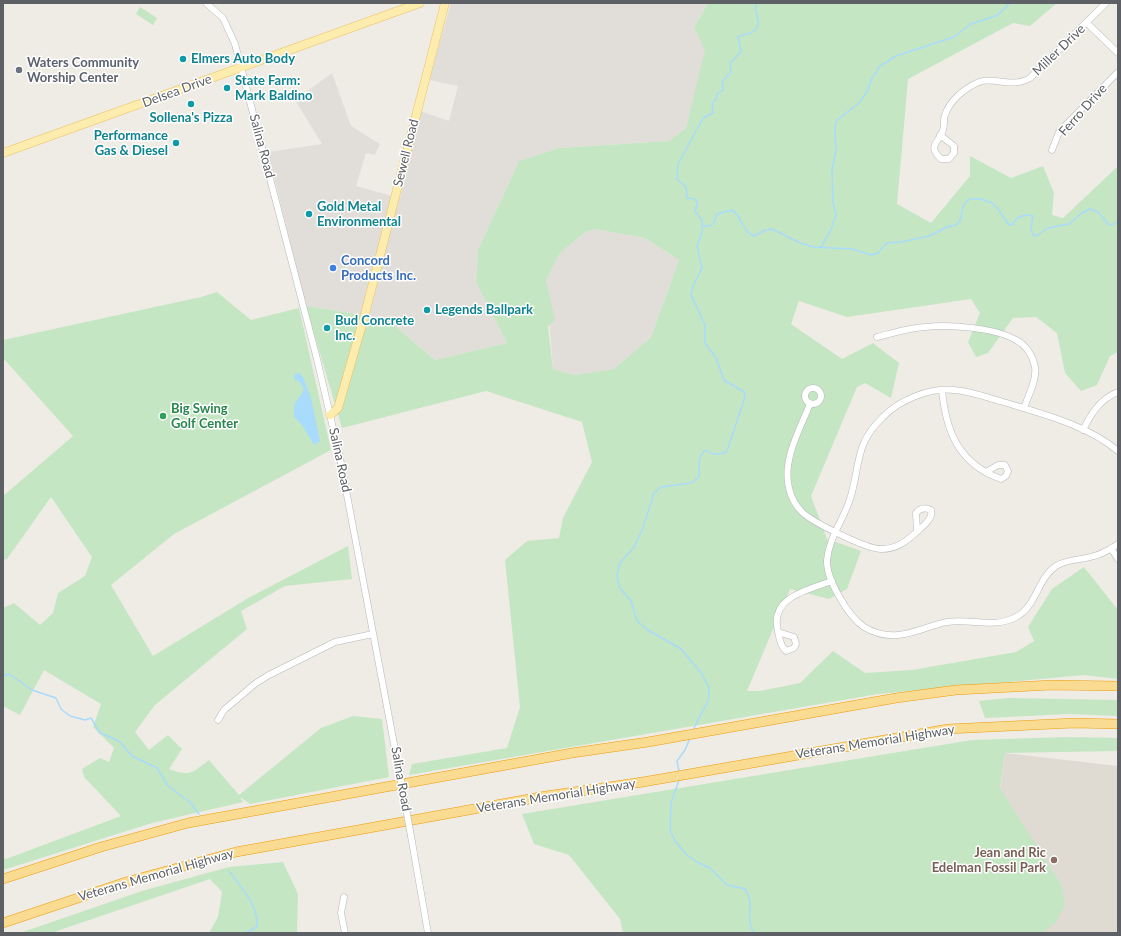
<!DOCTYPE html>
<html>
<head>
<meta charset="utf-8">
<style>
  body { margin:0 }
  #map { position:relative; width:1121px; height:936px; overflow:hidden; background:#efece5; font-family:Lato,sans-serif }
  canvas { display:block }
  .frame { position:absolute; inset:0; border:4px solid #5d6165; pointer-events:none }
</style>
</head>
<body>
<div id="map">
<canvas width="1121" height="936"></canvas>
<div class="frame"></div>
</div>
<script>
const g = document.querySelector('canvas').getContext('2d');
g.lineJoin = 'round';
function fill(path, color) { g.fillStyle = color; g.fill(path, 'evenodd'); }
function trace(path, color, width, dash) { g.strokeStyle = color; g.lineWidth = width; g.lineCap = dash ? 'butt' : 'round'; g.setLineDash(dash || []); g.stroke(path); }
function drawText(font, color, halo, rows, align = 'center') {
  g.font = font + ' Lato,sans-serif'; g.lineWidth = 3; g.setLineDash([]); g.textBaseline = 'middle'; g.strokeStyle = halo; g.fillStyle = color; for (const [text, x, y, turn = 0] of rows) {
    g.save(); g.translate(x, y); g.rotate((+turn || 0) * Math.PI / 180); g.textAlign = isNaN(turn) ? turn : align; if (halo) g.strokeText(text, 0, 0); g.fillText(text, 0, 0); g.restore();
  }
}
const industrial = new Path2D(`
  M451,3H708L694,27L706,50L686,128L669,141L559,148L519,161L478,250L476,282L507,343L435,360L395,326L363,315L306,306L268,152L322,144L295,100L332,73L351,126L380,144L375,155L366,153L356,186L400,198L420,111L449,121L458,86L429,80Z
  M594,229L645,238L679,260L651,337L614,369L575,375L553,369L546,280L560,253L584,233Z`);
const education = new Path2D(`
  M1005,753L1118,766V933H981Z`);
const green = new Path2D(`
  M708,3H1057L1030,26L1013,23L908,79L897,204L931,223L970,176V156L1011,178L1043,166L1054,193L1052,215L1063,218L1118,166V352L1110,356L1097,385L1081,391L1065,373L1057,333L1036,317L1013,318L988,353L976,357L968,342L980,313L971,299L847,317L799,301L791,324L842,359L873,343L899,363L891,398L865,383L857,387L811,496L827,539L861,551L847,589L829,599L790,589L747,691H760L800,683L833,651L865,673L912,670L1016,652L1034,641L1028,627L1052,589L1084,567L1118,610V679L1084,675L878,694L409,775L412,764L507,748L520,707L505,560L527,541L559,538L563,518L592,462L582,422L486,391L342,428L306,306L363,315L395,326L435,360L507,343L476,282L478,250L519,161L559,148L669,141L686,128L705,50L694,27ZM594,229L645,238L679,260L651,337L614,369L575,375L553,369L548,326L555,320L546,280L560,253L584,233Z
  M140,7L157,18L153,25L136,14Z
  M217,292L251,320L299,308L331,450L174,534L111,585L153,656L250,597L348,546L352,579L285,586L241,611L247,629L155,705L135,732L149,750L168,735L182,749L169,769C190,777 192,773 209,760L239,795L321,728L353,716L382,719L389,777L250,804L240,797L243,802L152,823L3,870V857L6,859L121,816L84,777L82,769L100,758L109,762L114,748L93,727L101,704L44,670L20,715L3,706V608L14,603L40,625L53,613L58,593L85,576L92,557L51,497L7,559L3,560V496L73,436L3,358V340L201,297Z
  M1009,698L1118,700V716L1069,714L985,718L979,701Z
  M1070,737L1118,738V751L1005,753L1000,788L1062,886L1065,905L1056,922L1042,933H623L620,919L569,855L534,844L522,814L972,740Z
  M283,862L298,894L297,933H209L218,917L222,892L210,879L51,933H20L142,891L229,867Z`);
const water = new Path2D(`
  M298,372L303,377L311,398L320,441L314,445L302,425L294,417V405L304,390L300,382L294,379V376Z`);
const stream = new Path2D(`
  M702,226H710L714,223L717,214L732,210C743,217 741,231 754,236L765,230L772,229L800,243L814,247L852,249L871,255L878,253L887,243L901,242L929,236L947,227L956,225L960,221L964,204L970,199H981L992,203L998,209L1009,225L1013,224C1016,216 1026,214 1033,216L1031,228L1033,235L1036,236L1048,228L1069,224L1082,213L1090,209L1098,212L1109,225L1114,224L1118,221
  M821,247L831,230L836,215L833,202L832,169L836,151L835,126L837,120L859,103L868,90L871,80L880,66L896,56L954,37L971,24L998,15L1010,3
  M3,676L9,674L32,690L56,698L61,709L70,716L85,720L91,718L100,733L119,741L132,756L157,768L168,786L190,802L199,814
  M693,730L709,699V688L702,674L681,649L648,630L637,621L631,601L619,587L617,574L620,563L634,547L643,528L654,493L661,487L691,483L699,477C700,466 696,457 706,450C713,455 719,456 727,451L745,397L744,392L724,380L716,358L705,343V325L691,295L693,286L702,268L697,246L702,232V220L695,211L698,202L694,199L687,198L686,187L677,179L678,164L703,118L713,113L712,103L716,99L717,94L723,90C720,80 725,79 731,72L730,63L741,52L738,37C743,34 749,35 754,31C764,22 753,13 756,3
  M679,772L677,761L685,750L690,738
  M679,780L671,803L670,830L675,841L687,855L697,862L710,868L727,885L745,889C756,904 744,918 754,933
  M229,871C241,887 259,906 257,927L245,933`);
const minor = new Path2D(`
  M206,3L223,18L235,44L317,359L340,458L398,765
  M1087,23L1118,53
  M940,135L954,146V153L949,159H941C926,145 940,142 943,130C945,125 943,120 945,115C950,100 965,88 979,82C994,76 1011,89 1030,78L1106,3
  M1052,150L1059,132L1118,72
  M877,337C893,333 909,328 925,327C949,324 996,328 1016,340C1026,345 1033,356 1035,367C1037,380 1028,396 1024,408
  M805 396a8 8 0 1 1 16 0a8 8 0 1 1-16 0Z
  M942,390C946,432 959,464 1001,479L1006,476L1008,471L1005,465H998L986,472
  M810,404C800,429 782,460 789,488C791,497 796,506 802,512C812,522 868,550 882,549C899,549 910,538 921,528C926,523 933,518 931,510C925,507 920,508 916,513L917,531
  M1083,430C1091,414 1100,399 1118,392
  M1118,451C1086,424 1039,413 1000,401C985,397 970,391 954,390C931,387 899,400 883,417C853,445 861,468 849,502C842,522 829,538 827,560C826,579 848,616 864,627C874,633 887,636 898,635C915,634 930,625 947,622C971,618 993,629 1016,617C1037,606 1037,579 1056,566C1067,559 1082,560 1094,556C1103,554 1110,549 1118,544
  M1111,548L1118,559
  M778,632L794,637L796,644L794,648L786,651C780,646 779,637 778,631C769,597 808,590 832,581
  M218,720L224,710L256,683L269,675L335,642L373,634
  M411,836L428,933
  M344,897L341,913L345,933`);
const major = new Path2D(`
  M3,153L420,3
  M330,415L338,408L365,314L445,3`);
const highway = new Path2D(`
  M3,879L101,847L188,823L572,753L648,742L896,698L956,690L1052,685L1118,686
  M3,923L126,882L236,852L546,796L643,782L948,729L1074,723L1118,724`);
const minorBridge = new Path2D(`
  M398,765L411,836`);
const markers = [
  [183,59,4,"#0f9aa8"],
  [19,70,4,"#6b7280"],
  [227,88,4,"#0f9aa8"],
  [191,104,4,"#0f9aa8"],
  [176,143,4,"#0f9aa8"],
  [309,214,4,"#0f9aa8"],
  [333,268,4,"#3f7fe0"],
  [427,310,4,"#0f9aa8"],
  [327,328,4,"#0f9aa8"],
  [163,416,4,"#2e9e5b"],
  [1054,860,4,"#8d6e63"]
];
const streetNames = [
  ["Miller Drive",1059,50,-44],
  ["Delsea Drive",177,91,-20],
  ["Ferro Drive",1083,110,-48],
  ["Salina Road",262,146,75],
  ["Sewell Road",406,153,-76],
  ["Salina Road",340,460,78],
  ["Veterans Memorial Highway",875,742,-9],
  ["Salina Road",401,779,80],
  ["Veterans Memorial Highway",556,796,-9],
  ["Veterans Memorial Highway",156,875,-16]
];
const cultureNames = [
  ["Elmers Auto Body",191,59],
  ["State Farm:",235,81],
  ["Mark Baldino",235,96],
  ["Sollena's Pizza",191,118,"center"],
  ["Performance",168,136,"right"],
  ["Gas & Diesel",168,151,"right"],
  ["Gold Metal",317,207],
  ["Environmental",317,222],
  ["Legends Ballpark",435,310],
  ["Bud Concrete",335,321],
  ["Inc.",335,336]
];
const worshipNames = [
  ["Waters Community",27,63],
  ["Worship Center",27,78]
];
const shopNames = [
  ["Concord",341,261],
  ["Products Inc.",341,276]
];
const leisureNames = [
  ["Big Swing",171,409],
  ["Golf Center",171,424]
];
const educationNames = [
  ["Jean and Ric",1046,853],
  ["Edelman Fossil Park",1046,868]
];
fill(industrial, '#e1deda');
fill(education, '#dfdbd3');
fill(green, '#c4e6c3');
fill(water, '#a8dbfc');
trace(stream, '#a8dbfc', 1.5);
trace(minor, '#b6b8bc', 7);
trace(major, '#edc060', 9);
trace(highway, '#ed9c07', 10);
trace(minor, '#fff', 6);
trace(major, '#fcecad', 8);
trace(highway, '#fadb92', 9);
trace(minorBridge, '#b6b8bc', 7, []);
trace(minorBridge, '#fff', 6);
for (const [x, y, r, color] of markers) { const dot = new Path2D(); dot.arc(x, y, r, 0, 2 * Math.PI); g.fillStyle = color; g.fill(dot); trace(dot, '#fff', 1.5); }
drawText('13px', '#5d6165', '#fff', streetNames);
drawText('bold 13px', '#0d838f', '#fff', cultureNames, 'left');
drawText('bold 13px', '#5b616d', '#fff', worshipNames, 'left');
drawText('bold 13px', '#366cbe', '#fff', shopNames, 'left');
drawText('bold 13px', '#27864d', '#fff', leisureNames, 'left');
drawText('bold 13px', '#785e54', '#fff', educationNames, 'right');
</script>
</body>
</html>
